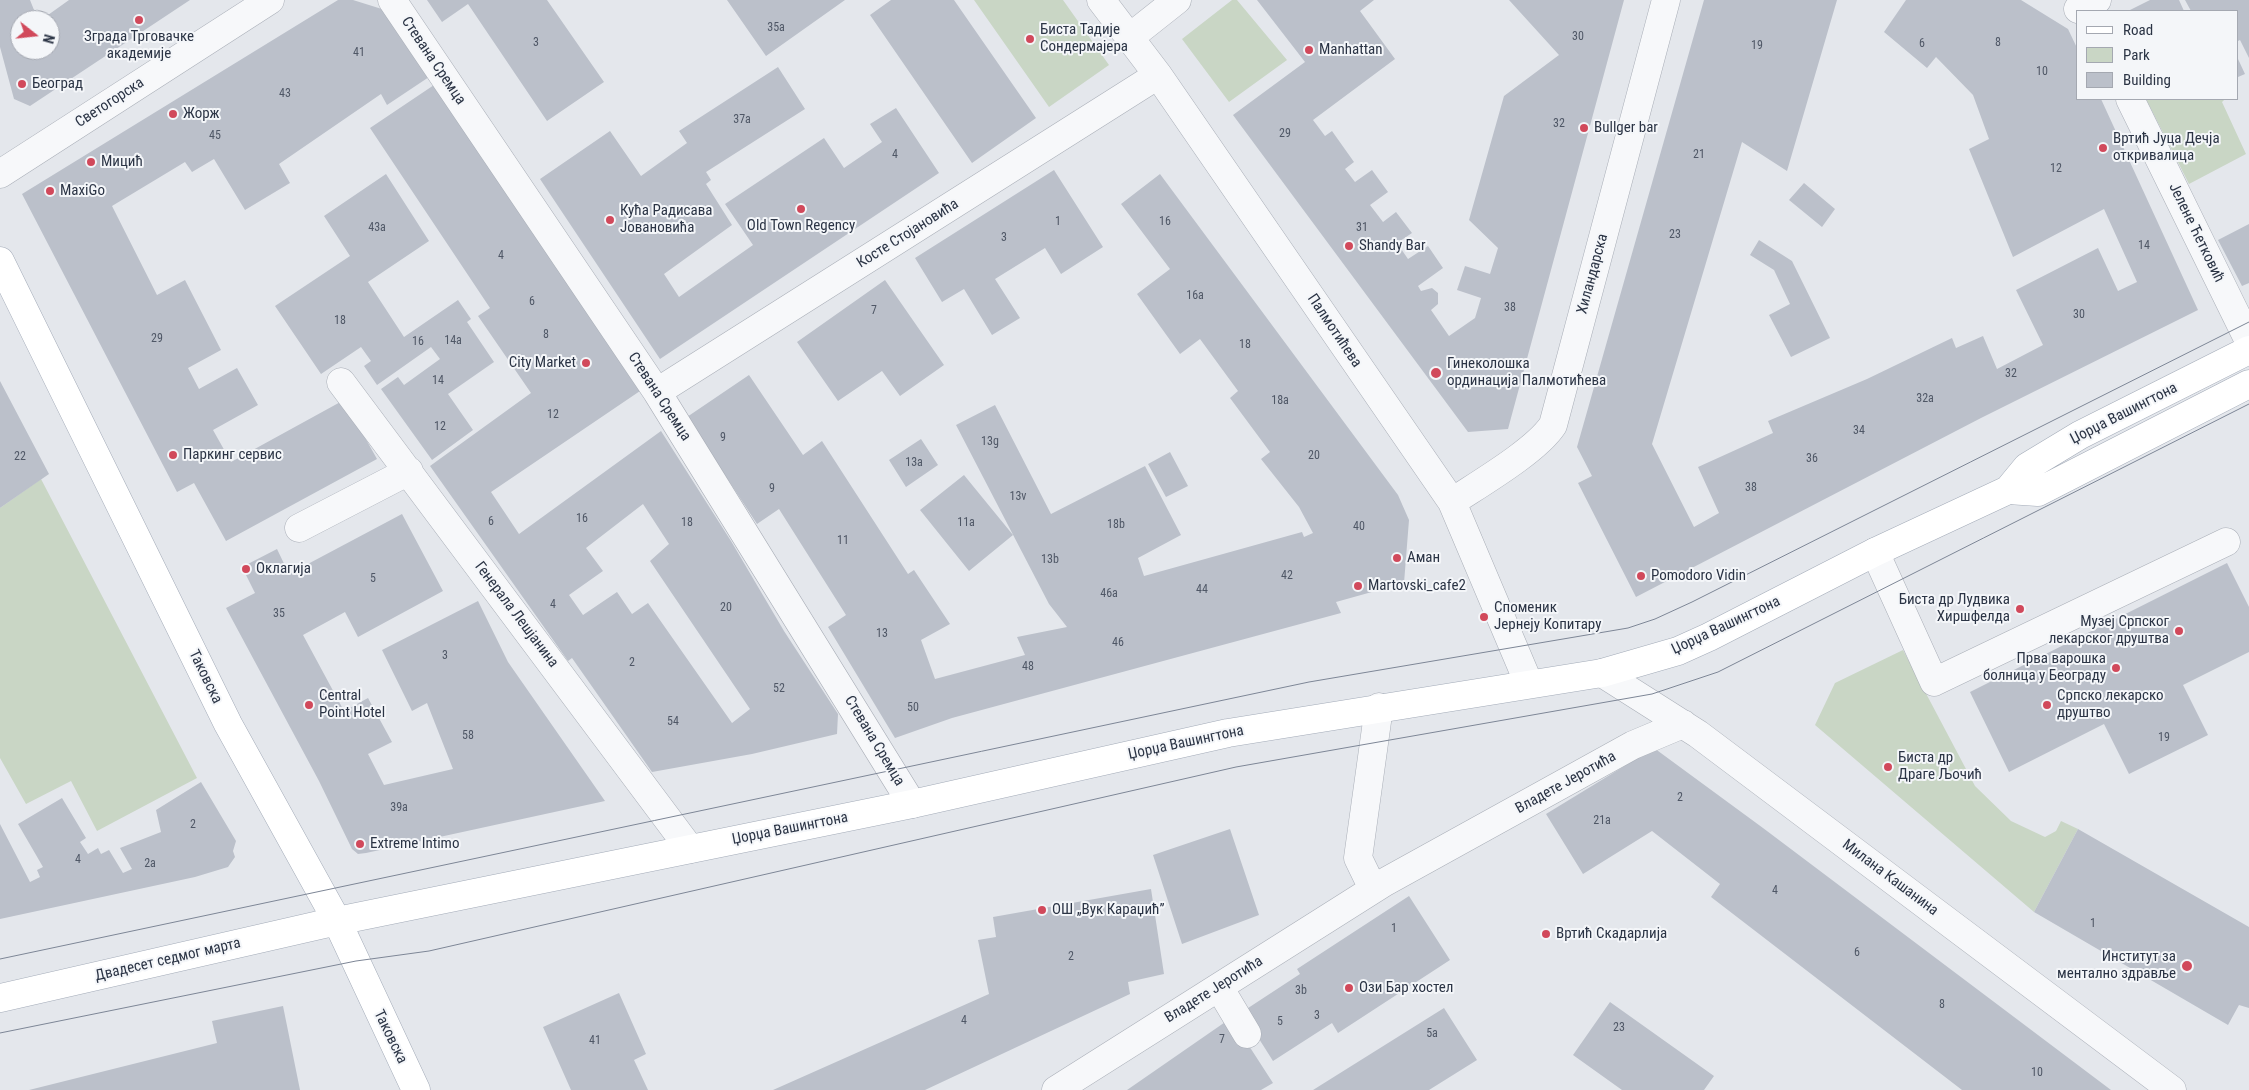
<!DOCTYPE html>
<html>
<head>
<meta charset="utf-8">
<style>
  body { margin:0 }
  #map { position:relative; width:2249px; height:1090px; overflow:hidden; background:#e4e7ec; font-family:"Roboto Condensed",sans-serif }
  canvas { display:block }
  .legend { position:absolute; left:2076px; top:10px; width:162px; height:90px; box-sizing:border-box; background:#f4f6f9; border:1px solid #a4a8b1; margin:0; padding:6px 9px; list-style:none; font-size:15px; color:#2b3445 }
  .legend li { display:flex; align-items:center; gap:10px; height:25px }
  .legend b { width:25px; border:1px solid #a4a8b1 }
  .north { position:absolute; left:10px; top:10px; width:50px; height:50px; box-sizing:border-box; background:#f4f6f9; border:1px solid #a4a8b1; border-radius:50%; rotate:106deg; font-size:14px; font-weight:700; line-height:20px; text-align:center; color:#2b3445 }
  .north::after { content:''; display:block; margin:auto; width:18px; height:22px; background:#d1495b; clip-path:polygon(50% 0,100% 100%,50% 72%,0 100%) }
</style>
</head>
<body>
<div id="map">
<canvas width="2249" height="1090"></canvas>
<ul class="legend">
<li><b style="height:6px;background:#fff"></b>Road</li>
<li><b style="height:14px;background:#c9d6c5"></b>Park</li>
<li><b style="height:14px;background:#bbc0ca"></b>Building</li>
</ul>
<div class="north">N</div>
</div>
<script>
const g = document.querySelector('canvas').getContext('2d');
g.lineJoin = 'round';
function fill(path, color) { g.fillStyle = color; g.fill(path, 'evenodd'); }
function trace(path, color, width, dash) { g.strokeStyle = color; g.lineWidth = width; g.lineCap = dash ? 'butt' : 'round'; g.setLineDash(dash || []); g.stroke(path); }
function drawText(font, color, halo, rows, align = 'center') {
  g.font = font + ' "Roboto Condensed",sans-serif'; g.lineWidth = 4; g.setLineDash([]); g.textBaseline = 'middle'; g.strokeStyle = halo; g.fillStyle = color; for (const [text, x, y, turn = 0] of rows) {
    g.save(); g.translate(x, y); g.rotate((+turn || 0) * Math.PI / 180); g.textAlign = isNaN(turn) ? turn : align; if (halo) g.strokeText(text, 0, 0); g.fillText(text, 0, 0); g.restore();
  }
}
const green = new Path2D(`
  M974,0H1063L1109,65L1049,107Z
  M1232,0H1237L1287,60L1229,102L1182,39Z
  M2146,99H2225L2222,102L2246,154L2189,184Z
  M41,479L197,778L97,831L71,781L26,804L0,758V508Z
  M1903,650L1975,786L2011,821L2045,837L2056,831L2061,821L2078,829L2034,912L1815,725L1835,683Z`);
const building = new Path2D(`
  M0,0H30L38,20H20V50H50V20H41L69,0H190L30,106L14,99L0,47Z
  M338,0H353L385,10L429,77L387,105L381,94L279,164L290,183L245,210L214,159L192,172L185,162L112,206L157,295L185,280L221,350L188,368L199,389L237,368L258,405L213,430L231,462L344,400L377,459L226,541L194,483L177,492L22,194Z
  M427,0H547L604,82L547,121L468,4L442,22Z
  M727,0H845L766,56Z
  M891,0H954L1036,118L972,163L870,15Z
  M1257,0H1374L1360,11L1395,59L1313,120L1325,136L1332,131L1354,162L1345,169L1355,182L1372,170L1388,192L1370,205L1383,222L1396,212L1412,233L1397,243L1408,259L1428,246L1443,268L1418,286L1421,291L1432,288L1438,293V304L1431,310L1449,336L1475,318L1481,298L1457,290L1465,266L1490,274L1498,248L1469,220L1504,96L1559,55L1509,0H1624L1508,429L1468,432L1233,115L1305,62Z
  M1704,0H1837L1787,171L1742,142L1652,444L1694,527L1719,513L1698,467L1773,433L1768,421L1867,379L1952,338L1956,348L1983,336L1997,369L2043,345L2016,290L2098,248L2118,291L2137,282L2104,209L2013,257L1969,149L1989,139L1973,95L1936,57L1927,68L1884,32L1906,0H2021L2068,29L2078,50V99H2101L2198,310L1981,418L1636,597L1578,483L1592,476L1577,447Z
  M2150,0H2179L2184,11H2128Z
  M2185,0H2249V58L2240,40L2238,41V11H2191Z
  M2238,59L2245,74L2238,77Z
  M778,67L805,109L706,172L711,180L706,184L732,225L664,274L679,297L753,245L725,204L824,138L844,168L882,142L870,124L896,108L939,173L660,359L540,179L610,131L641,176L687,143L679,131Z
  M434,85L640,391L491,492L519,534L661,431L731,541L784,631L838,714L837,734L752,754L652,772L572,658L568,661L430,466L531,393L478,316L490,308L370,128ZM643,504L669,544L650,561L750,709L732,723L648,603L632,614L617,592L583,615L569,595L603,571L586,548Z
  M1054,170L1103,247L1061,274L1045,248L995,279L1020,318L992,335L964,289L942,302L915,258Z
  M386,174L429,241L368,282L404,337L458,300L471,319L467,322L494,362L448,394L473,430L432,460L381,389L398,377L404,385L440,359L431,347L377,385L364,366L371,361L361,347L321,374L275,306L350,256L324,216Z
  M1160,174L1398,495L1409,520L1404,583L1336,602L1341,613L952,718L895,738L828,627L846,615L779,509L757,524L687,417L749,375L803,455L822,441L908,574L914,570L950,624L921,640L935,679L1025,655L1017,637L1067,627L1049,604L956,425L995,405L1051,514L1145,466L1181,535L1138,558L1144,576L1302,532L1304,537L1313,533L1299,507L1261,459L1270,452L1230,398L1238,391L1200,339L1180,354L1137,294L1170,269L1121,204Z
  M1804,183L1835,209L1822,227L1789,200Z
  M2249,224V283L2242,286L2218,240Z
  M1759,240L1792,261L1830,338L1791,357L1769,315L1790,304L1774,270L1750,255Z
  M885,280L944,365L900,396L882,371L838,401L797,342Z
  M0,381L49,474L0,508Z
  M921,439L938,465L906,487L889,460Z
  M1170,452L1188,486L1166,497L1148,464Z
  M964,475L1013,535L969,571L920,510Z
  M402,514L443,591L358,637L345,612L303,635L344,711L368,698L392,742L368,754L384,785L453,769L427,703L412,711L382,650L478,601L508,662L605,801L366,853L358,854L352,849L319,781L226,608L255,593L242,567L277,549L289,574Z
  M2227,563L2249,607V652L2183,685L2208,735L2129,774L2104,724L2009,772L1970,692Z
  M1654,748L1763,828L2111,1090H1962L1711,897L1720,884L1652,831L1583,874L1546,814Z
  M201,782L236,841L233,851L235,857L228,867L195,877L0,919V824L30,882L40,877L37,870L43,867L18,824L62,798L86,838L80,842L88,854L98,848L101,854L109,850L123,873L132,869L120,848L161,832L156,810Z
  M1230,829L1259,915L1182,944L1153,855Z
  M2078,829L2249,927V1008L2239,1005L2228,1025L2034,912Z
  M1151,889L1164,974L1128,982L1130,994L925,1090H773L989,994L978,940L996,937L993,917Z
  M1409,896L1450,960L1338,1033L1332,1023L1273,1061L1242,1012L1300,974L1297,969Z
  M619,993L646,1054L634,1060L648,1090H571L543,1027Z
  M1610,1002L1714,1076L1704,1090H1622L1573,1055Z
  M283,1006L300,1090H29L217,1043L212,1021Z
  M1444,1008L1477,1060L1429,1090H1313Z
  M1231,1018L1273,1083L1261,1090H1127Z`);
const minor = new Path2D(`
  M392,0L657,392L912,804
  M1101,0L1158,75L1452,502L1529,684
  M2078,9L2097,0
  M1129,38L1177,0
  M2130,99L2249,341
  M0,174L270,0
  M341,382L690,849
  M657,392L1158,75
  M1452,502C1479,484 1536,451 1553,425L1666,0
  M299,528L409,471
  M1875,552L1934,682L2226,542
  M1602,673L1698,734L2172,1090
  M1373,889L1358,858L1379,707
  M1219,987L1247,1034
  M1056,1090L1385,882L1633,745L1683,724`);
const major = new Path2D(`
  M0,261L228,724L337,921L416,1090
  M2008,490L2038,492L2249,384
  M0,998L337,921L912,804L1228,733L1602,673L1678,651L1709,637L1875,552L2008,490L2027,467L2080,435L2249,350`);
const tram = new Path2D(`
  M0,959L1309,682L1628,628L1655,619L1692,602L2249,322
  M0,1033L356,961L429,951L1236,767L1652,694L1718,672L2249,404`);
const markers = [
  [139,20,5,"#d1495b"],
  [1030,39,5,"#d1495b"],
  [1309,50,5,"#d1495b"],
  [22,84,5,"#d1495b"],
  [173,114,5,"#d1495b"],
  [1584,128,5,"#d1495b"],
  [2103,148,5,"#d1495b"],
  [91,162,5,"#d1495b"],
  [50,191,5,"#d1495b"],
  [801,209,5,"#d1495b"],
  [610,220,5,"#d1495b"],
  [1349,246,5,"#d1495b"],
  [586,363,5,"#d1495b"],
  [1436,373,6,"#d1495b"],
  [173,455,5,"#d1495b"],
  [1397,558,5,"#d1495b"],
  [246,569,5,"#d1495b"],
  [1641,576,5,"#d1495b"],
  [1358,586,5,"#d1495b"],
  [2020,609,5,"#d1495b"],
  [1484,617,5,"#d1495b"],
  [2179,631,5,"#d1495b"],
  [2116,668,5,"#d1495b"],
  [309,705,5,"#d1495b"],
  [2047,705,5,"#d1495b"],
  [1888,767,5,"#d1495b"],
  [360,844,5,"#d1495b"],
  [1042,910,5,"#d1495b"],
  [1546,934,5,"#d1495b"],
  [2187,966,6,"#d1495b"],
  [1349,988,5,"#d1495b"]
];
const numberNames = [
  ["35a",776,28],
  ["30",1578,37],
  ["3",536,43],
  ["8",1998,43],
  ["6",1922,44],
  ["19",1757,46],
  ["41",359,53],
  ["10",2042,72],
  ["43",285,94],
  ["37a",742,120],
  ["32",1559,124],
  ["29",1285,134],
  ["45",215,136],
  ["4",895,155],
  ["21",1699,155],
  ["12",2056,169],
  ["1",1058,222],
  ["16",1165,222],
  ["43a",377,228],
  ["31",1362,228],
  ["23",1675,235],
  ["3",1004,238],
  ["14",2144,246],
  ["4",501,256],
  ["16a",1195,296],
  ["6",532,302],
  ["38",1510,308],
  ["7",874,311],
  ["30",2079,315],
  ["18",340,321],
  ["8",546,335],
  ["29",157,339],
  ["14a",453,341],
  ["16",418,342],
  ["18",1245,345],
  ["32",2011,374],
  ["14",438,381],
  ["32a",1925,399],
  ["18a",1280,401],
  ["12",553,415],
  ["12",440,427],
  ["34",1859,431],
  ["9",723,438],
  ["13g",990,442],
  ["20",1314,456],
  ["22",20,457],
  ["36",1812,459],
  ["13a",914,463],
  ["38",1751,488],
  ["9",772,489],
  ["13v",1018,497],
  ["16",582,519],
  ["6",491,522],
  ["18",687,523],
  ["11a",966,523],
  ["18b",1116,525],
  ["40",1359,527],
  ["11",843,541],
  ["13b",1050,560],
  ["42",1287,576],
  ["5",373,579],
  ["44",1202,590],
  ["46a",1109,594],
  ["4",553,605],
  ["20",726,608],
  ["35",279,614],
  ["13",882,634],
  ["46",1118,643],
  ["3",445,656],
  ["2",632,663],
  ["48",1028,667],
  ["52",779,689],
  ["50",913,708],
  ["54",673,722],
  ["58",468,736],
  ["19",2164,738],
  ["2",1680,798],
  ["39a",399,808],
  ["21a",1602,821],
  ["2",193,825],
  ["4",78,860],
  ["2a",150,864],
  ["4",1775,891],
  ["1",2093,924],
  ["1",1394,929],
  ["6",1857,953],
  ["2",1071,957],
  ["3b",1301,991],
  ["8",1942,1005],
  ["3",1317,1016],
  ["4",964,1021],
  ["5",1280,1022],
  ["23",1619,1028],
  ["5a",1432,1034],
  ["7",1222,1040],
  ["41",595,1041],
  ["10",2037,1073]
];
const poiNames = [
  ["Биста Тадије",1040,30],
  ["Сондермајера",1040,47],
  ["Зграда Трговачке",139,37,"center"],
  ["академије",139,54,"center"],
  ["Manhattan",1319,50],
  ["Београд",32,84],
  ["Жорж",183,114],
  ["Bullger bar",1594,128],
  ["Вртић Јуца Дечја",2113,139],
  ["откривалица",2113,156],
  ["Мицић",101,162],
  ["MaxiGo",60,191],
  ["Кућа Радисава",620,211],
  ["Јовановића",620,228],
  ["Old Town Regency",801,226,"center"],
  ["Shandy Bar",1359,246],
  ["City Market",576,363,"right"],
  ["Гинеколошка",1447,364],
  ["ординација Палмотићева",1447,381],
  ["Паркинг сервис",183,455],
  ["Аман",1407,558],
  ["Оклагија",256,569],
  ["Pomodoro Vidin",1651,576],
  ["Martovski_cafe2",1368,586],
  ["Биста др Лудвика",2010,600,"right"],
  ["Хиршфелда",2010,617,"right"],
  ["Споменик",1494,608],
  ["Јернеју Копитару",1494,625],
  ["Музеј Српског",2169,622,"right"],
  ["лекарског друштва",2169,639,"right"],
  ["Прва варошка",2106,659,"right"],
  ["болница у Београду",2106,676,"right"],
  ["Central",319,696],
  ["Point Hotel",319,713],
  ["Српско лекарско",2057,696],
  ["друштво",2057,713],
  ["Биста др",1898,758],
  ["Драге Љочић",1898,775],
  ["Extreme Intimo",370,844],
  ["ОШ „Вук Караџић”",1052,910],
  ["Вртић Скадарлија",1556,934],
  ["Институт за",2176,957,"right"],
  ["ментално здравље",2176,974,"right"],
  ["Ози Бар хостел",1359,988]
];
const streetNames = [
  ["Стевана Сремца",433,61,56],
  ["Светогорска",110,103,-33],
  ["Јелене Ћетковић",2196,233,64],
  ["Косте Стојановића",908,234,-32],
  ["Хиландарска",1593,274,-75],
  ["Палмотићева",1334,331,56],
  ["Стевана Сремца",659,397,57],
  ["Џорџа Вашингтона",2124,414,-27],
  ["Генерала Лешјанина",516,615,53],
  ["Џорџа Вашингтона",1726,626,-25],
  ["Таковска",205,677,64],
  ["Стевана Сремца",874,741,59],
  ["Џорџа Вашингтона",1186,743,-12],
  ["Владете Јеротића",1566,783,-29],
  ["Џорџа Вашингтона",790,829,-11],
  ["Милана Кашанина",1890,878,37],
  ["Двадесет седмог марта",168,960,-13],
  ["Владете Јеротића",1214,990,-32],
  ["Таковска",390,1037,64]
];
fill(green, '#c9d6c5');
fill(building, '#bbc0ca');
trace(minor, '#a9aeb7', 29);
trace(major, '#a3abb8', 29);
trace(minor, '#f7f8fa', 28);
trace(major, '#fff', 28);
trace(tram, '#7d8696', 1);
for (const [x, y, r, color] of markers) { const dot = new Path2D(); dot.arc(x, y, r, 0, 2 * Math.PI); g.fillStyle = color; g.fill(dot); trace(dot, '#f4f6f9', 2); }
drawText('12px', '#4f5766', null, numberNames);
drawText('15px', '#2b3445', '#f4f6f9', poiNames, 'left');
drawText('15px', '#2b3445', '#f4f6f9', streetNames);
</script>
</body>
</html>
